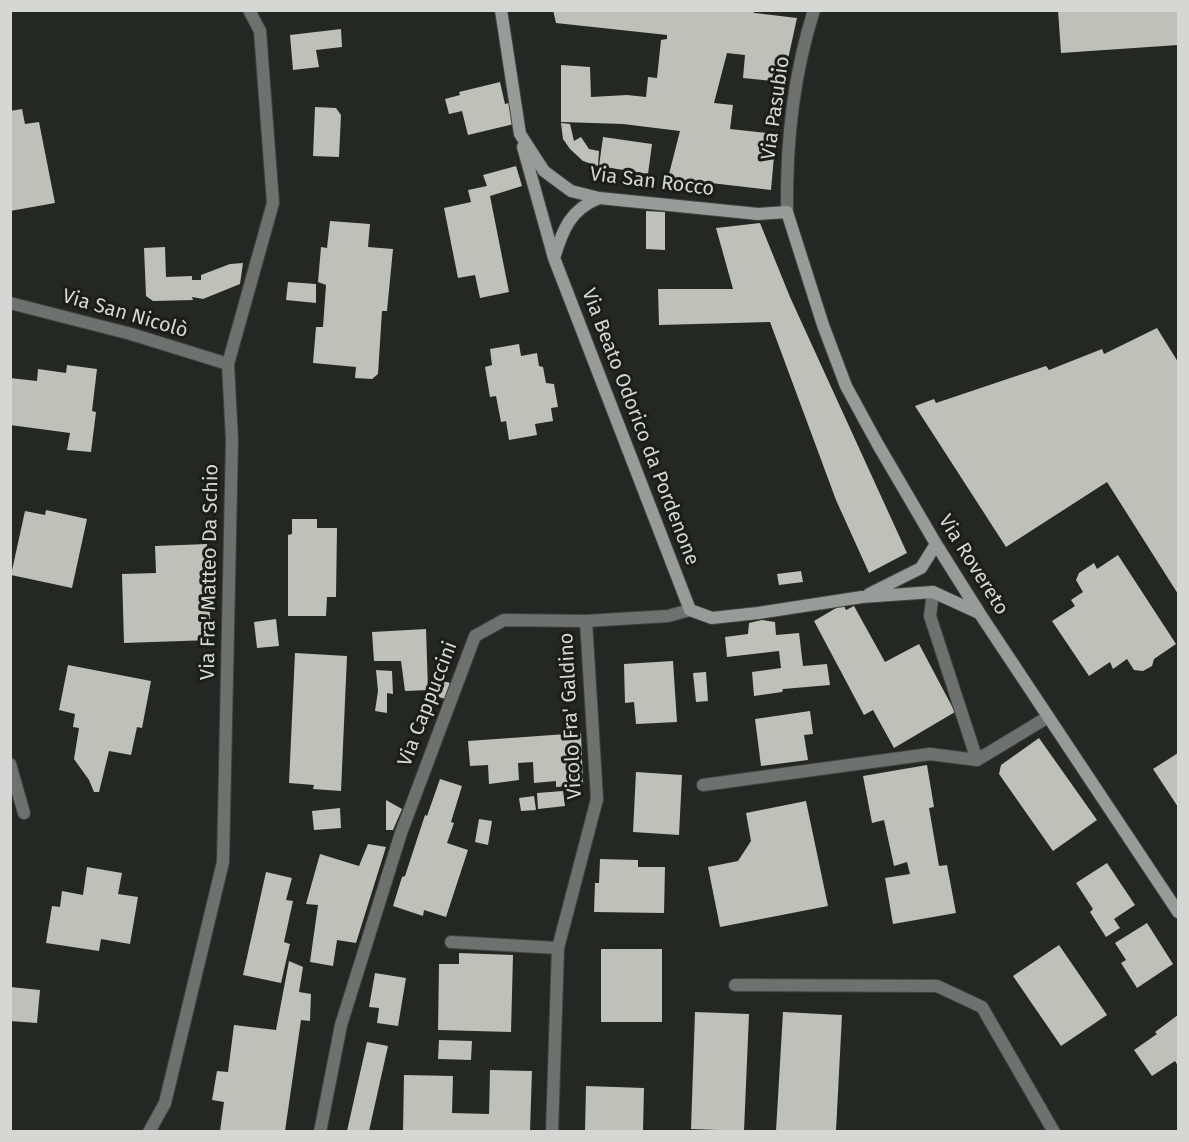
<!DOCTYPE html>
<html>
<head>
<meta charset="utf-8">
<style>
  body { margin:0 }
  #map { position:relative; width:1189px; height:1142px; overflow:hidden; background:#242822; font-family:"Fira Sans",sans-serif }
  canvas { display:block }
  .frame { position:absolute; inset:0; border:12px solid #d5d7d3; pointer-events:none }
</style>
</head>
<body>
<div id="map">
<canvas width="1189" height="1142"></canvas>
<div class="frame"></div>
</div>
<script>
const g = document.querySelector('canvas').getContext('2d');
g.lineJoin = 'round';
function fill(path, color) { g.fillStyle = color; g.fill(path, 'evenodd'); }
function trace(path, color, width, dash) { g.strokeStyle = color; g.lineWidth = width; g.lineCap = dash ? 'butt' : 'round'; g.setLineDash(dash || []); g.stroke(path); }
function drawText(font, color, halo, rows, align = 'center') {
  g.font = font + ' "Fira Sans",sans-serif'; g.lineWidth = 6; g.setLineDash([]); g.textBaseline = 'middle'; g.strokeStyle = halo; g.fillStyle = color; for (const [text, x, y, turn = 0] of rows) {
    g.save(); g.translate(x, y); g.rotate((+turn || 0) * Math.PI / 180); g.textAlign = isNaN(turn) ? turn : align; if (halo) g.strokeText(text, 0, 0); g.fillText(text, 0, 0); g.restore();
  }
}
const building = new Path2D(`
  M553,10H749L755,13L797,18L783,82L743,78L745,55L727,53L714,103L733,105L730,129L776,134L771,190L668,178L680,131L623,124L561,122V65L590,67L591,97L627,95L646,97L648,77L657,78L661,40L667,39V35L556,23Z
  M1058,10H1178V45L1061,53Z
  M341,29L342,47L316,50L319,67L293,70L290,35Z
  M500,82L505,104L509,103L514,124L468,135L462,111L449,114L445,99L460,95L459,92Z
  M315,107L336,108L341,115L339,157L313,156Z
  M22,109L25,124L39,122L55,203L10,211V111Z
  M561,123L570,124L574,141L581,137L589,149L599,151L598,166L583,161L570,149L563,139Z
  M603,137L652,144L648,174L599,166Z
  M516,166L522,186L490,196L509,292L480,298L475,275L458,278L444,208L471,202L468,190L487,186L483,175Z
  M646,211L665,212V250L646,249Z
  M330,221L370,224L368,247L393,249L387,311H382L378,374L372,379L355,378L356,367L313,363L316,327H323L326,285L318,282L321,247L327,248Z
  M760,223L790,297L907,553L869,573L836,500L770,322L659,325L658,289H733L716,228Z
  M165,247L166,277L192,276V280H201V275L230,264L243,263L240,284L203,299L192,297L193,300L153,301L146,296L144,248Z
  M288,282L316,284V303L286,300Z
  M1157,328L1178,362V594L1107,482L1006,547L915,406L934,399L936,403L1046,366L1049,370L1102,349L1104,354Z
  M519,344L521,356L537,353L539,366L543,367L546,383L554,384L558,407L551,408L553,421L535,424L537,435L509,440L506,421L501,422L496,396L490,397L485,367L492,365L490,349Z
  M67,365L97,369L92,411L96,412L91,452L67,450L70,433L10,425V378L37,381L38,369L66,373Z
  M46,510L87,519L72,588L11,575L25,511L45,515Z
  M292,519H317V528H337L336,597H327L326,616H288V535L292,534Z
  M207,544L211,640L124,643L122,574L156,573L155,546Z
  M1118,555L1176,644L1154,659L1152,666L1143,671L1134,670L1127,659L1113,669L1110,662L1089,676L1052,621L1075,606L1071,600L1083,592L1076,580L1079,573L1094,563L1097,569Z
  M801,571L803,582L779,585L777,574Z
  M843,604L846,610L854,606L885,662L919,644L955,712L894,748L873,710L864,715L814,621Z
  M276,619L279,646L257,648L254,622Z
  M762,620L775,622L776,635L799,633L803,666L827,664L830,685L783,689L782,692L754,696L752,672L781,668L779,651L727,657L725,637L748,634L749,623Z
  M426,629L428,690L405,691L401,661H374L372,632Z
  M295,653L347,656L341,791L313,789L314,785L289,783Z
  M673,661L677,722L636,724L634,702L625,703L624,664Z
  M68,665L151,681L142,728L137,727L131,755L109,751L99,792H94L89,780L74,759L79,728L73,727L75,714L59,710Z
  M376,670L392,671L393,694L387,693V713L375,711L378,691Z
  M706,672L708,701L696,702L693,673Z
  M434,678L450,683L445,699L430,694Z
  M810,711L813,734L804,735L808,760L761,766L755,719Z
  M581,733L583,785L556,787V781L534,783L533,762L518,763L519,780L489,784L488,765L470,766L468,741Z
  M1039,738L1097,820L1053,851L999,774L1001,765Z
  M1178,753V807L1153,769Z
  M927,765L934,807L929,808L939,866L947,865L956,913L893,924L885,878L910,874L907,862L894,866L884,820L872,823L863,776Z
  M636,772L682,775L679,835L633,832Z
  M440,779L462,786L451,822L454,823L447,843L468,850L446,917L424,910L423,916L393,906L402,877L405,876L425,815L427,816Z
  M563,791L565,806L538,809L537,793Z
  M534,796L536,810L521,811L519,798Z
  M386,800L402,809L393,830H386Z
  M806,801L828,906L720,927L708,867L738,861L751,841L746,813Z
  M340,808L341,828L314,830L312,811Z
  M479,819L492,821L488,845L475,842Z
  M368,844L386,847L356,943L337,940L333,966L310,962L318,905L306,904L320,854L359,866Z
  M600,859L638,860V867H665L664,913L594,912L595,883H599Z
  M1107,863L1135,905L1114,919L1120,928L1106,937L1090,912L1093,909L1076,883Z
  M87,867L122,873L118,894L138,897L130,944L101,939L99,951L46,943L52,906L60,907L62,891L83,895Z
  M266,872L292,878L286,900L293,901L284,942L290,944L281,983L243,975Z
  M1147,923L1173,964L1137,988L1121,963L1126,960L1115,943Z
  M1059,945L1107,1015L1061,1046L1013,976Z
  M601,949H662V1022H601Z
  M459,953L513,955L511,1032L438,1030L439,964H459Z
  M289,961L303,967L299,992L311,994L310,1021L301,1020L285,1131H220L224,1102L212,1100L217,1071L228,1072L234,1025L276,1030Z
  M375,973L406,978L398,1026L377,1023L379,1008L369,1007Z
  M10,987L40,990L37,1023L10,1021Z
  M695,1012L749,1014L744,1131L691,1129Z
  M783,1012L842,1015L836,1131H776Z
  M1178,1015V1066L1175,1061L1152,1076L1134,1050L1157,1034L1155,1032Z
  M439,1040L472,1041L471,1060L438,1059Z
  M367,1042L388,1046L369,1131H347Z
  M490,1070L532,1071L530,1131H403L404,1075L453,1076L452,1113L489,1114Z
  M586,1086L644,1088L643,1131H585Z`);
const street = new Path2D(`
  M787,212C786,143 793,76 814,10
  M10,303L131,334L228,364
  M933,592L930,616L977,760
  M10,764L24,813
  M703,785L930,754L977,760L1048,717
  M451,942L558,948L597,799L586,621
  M735,985L937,986L982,1007L1054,1132
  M149,1132L165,1103L223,862L232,440L228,364L273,203L260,31L249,10
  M320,1132L341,1025L401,833L475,636L504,620L586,621L668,616L690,610
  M552,1132L558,948`);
const secondary = new Path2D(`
  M501,10L520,134L544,171L571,191L599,198L758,214L787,212L823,325L846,386L877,443L936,544L980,614L1178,912
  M523,147L554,258L690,610L712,618L758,613L862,597L933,592L979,613
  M554,258C563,229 570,210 599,198
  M869,594L921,568L936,544`);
const streetNames = [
  ["Via Pasubio",776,108,-82],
  ["Via San Rocco",652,182,7],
  ["Via San Nicolò",125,314,16],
  ["Via Beato Odorico da Pordenone",640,427,69],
  ["Via Rovereto",973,565,58],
  ["Via Fra' Matteo Da Schio",210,572,-89],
  ["Via Cappuccini",428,704,-69],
  ["Vicolo Fra' Galdino",571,716,-93]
];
fill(building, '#bfc0b7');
trace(street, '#40443e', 14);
trace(secondary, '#40443e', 14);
trace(street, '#6e726f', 12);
trace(secondary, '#979c98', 12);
drawText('20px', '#d5d7d3', '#1b1e18', streetNames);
</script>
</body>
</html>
